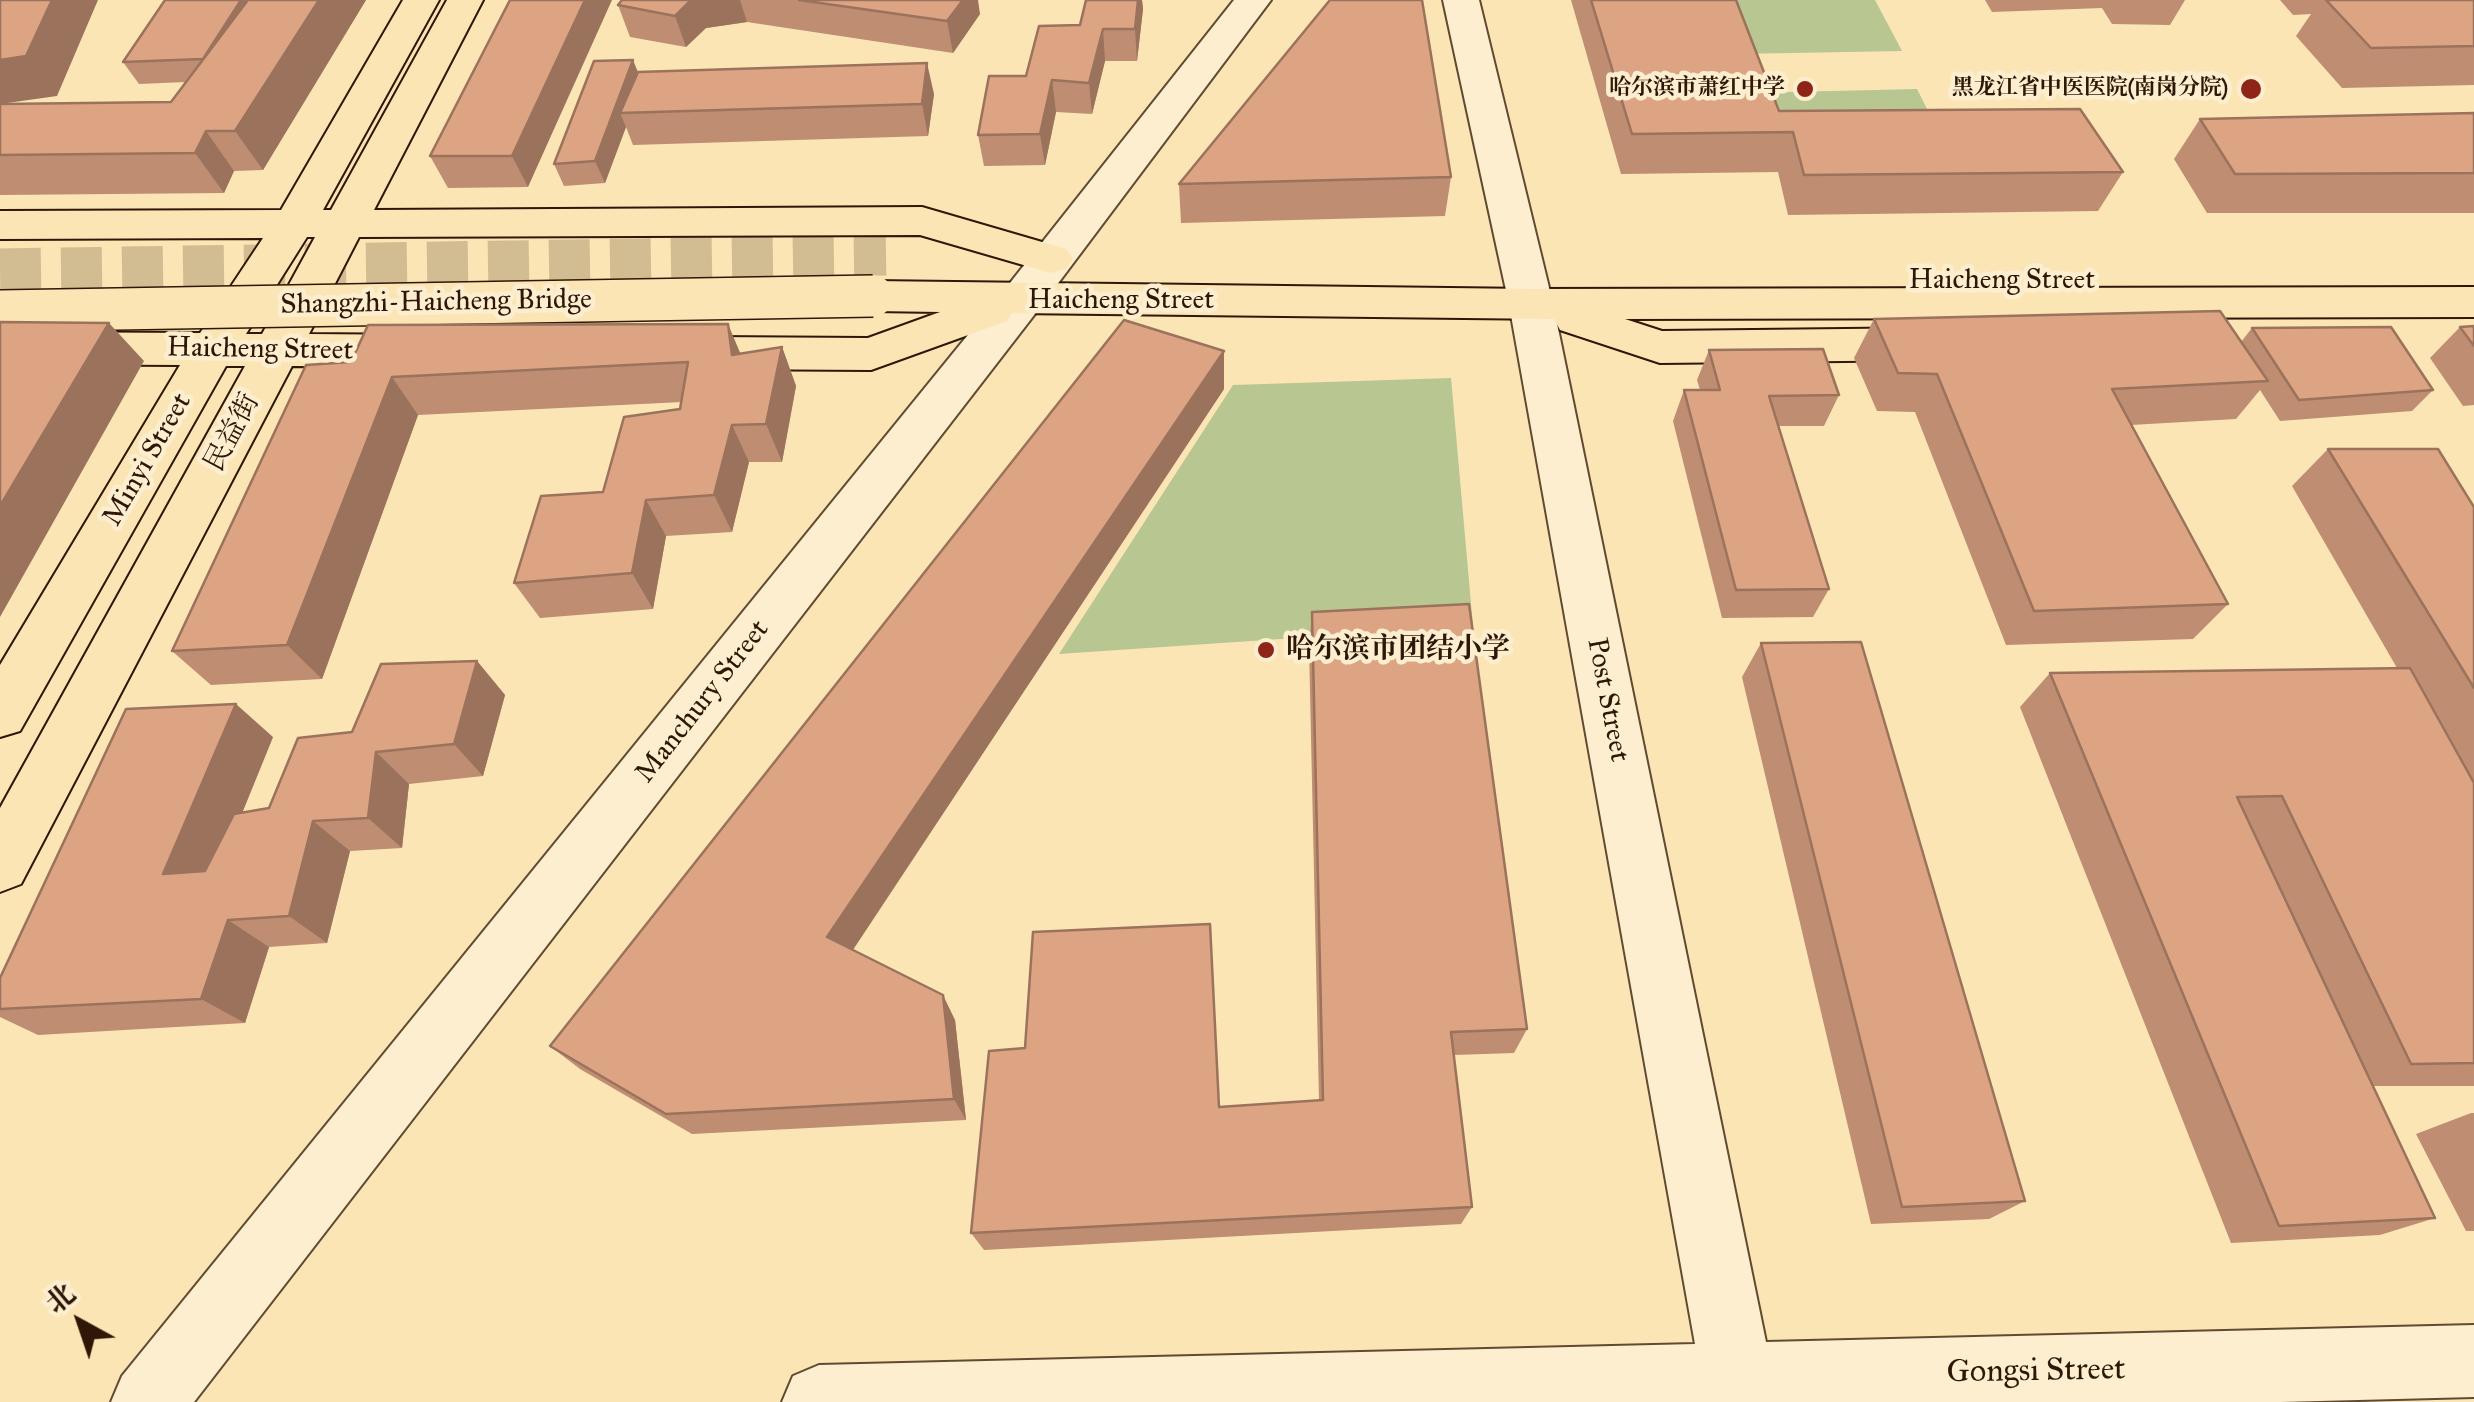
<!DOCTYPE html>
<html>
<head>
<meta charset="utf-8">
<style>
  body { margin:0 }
  #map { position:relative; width:2474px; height:1402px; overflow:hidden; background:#fbe5b5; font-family:"IM FELL Great Primer","Noto Serif SC",serif }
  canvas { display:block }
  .north { position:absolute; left:30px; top:1272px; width:100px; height:100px; -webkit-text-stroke:8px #fceecf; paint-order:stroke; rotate:320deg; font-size:28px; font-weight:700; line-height:40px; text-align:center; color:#2e1707 }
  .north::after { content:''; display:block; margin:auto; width:35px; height:45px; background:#2e1707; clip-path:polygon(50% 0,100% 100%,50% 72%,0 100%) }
</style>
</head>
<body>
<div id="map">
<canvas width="2474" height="1402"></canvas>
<div class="north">北</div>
</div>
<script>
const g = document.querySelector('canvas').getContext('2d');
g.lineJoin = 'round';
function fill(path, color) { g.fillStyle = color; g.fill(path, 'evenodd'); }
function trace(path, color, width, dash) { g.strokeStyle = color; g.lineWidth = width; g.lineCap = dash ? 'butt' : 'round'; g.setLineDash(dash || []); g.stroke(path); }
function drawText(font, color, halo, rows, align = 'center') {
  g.font = font + ' "IM FELL Great Primer","Noto Serif SC",serif'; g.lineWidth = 9; g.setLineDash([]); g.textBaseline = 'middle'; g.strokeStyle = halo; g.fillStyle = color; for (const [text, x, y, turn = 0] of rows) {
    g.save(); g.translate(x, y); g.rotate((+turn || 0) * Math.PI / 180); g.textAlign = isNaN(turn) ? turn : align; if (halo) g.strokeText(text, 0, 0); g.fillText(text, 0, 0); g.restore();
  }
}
const green = new Path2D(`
  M1714,0H1875L1902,51L1736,54Z
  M1917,89L1948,151L1771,154L1747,93Z
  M1451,378L1473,626L1059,654L1233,385Z`);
const majorTunnel = new Path2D(`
  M0,269L886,255`);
const minor = new Path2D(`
  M1234,0H1271L1038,310L194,1402H111L122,1376L1006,288Z
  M1443,0H1479L1553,304L1766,1342L2474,1325V1397L2281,1402H782L793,1376L819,1365L1695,1344L1509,304Z`);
const major = new Path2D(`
  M403,0H439L323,210H331L447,0H483L374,210L922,207L1066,249L1073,259L1066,269L1051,273L920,235L359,237L309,334L429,335L445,340L452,351L445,362L429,367L292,366L21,884L0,892V808L245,366H226L20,731L0,737V665L180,365L0,364V332L200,333L263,238L0,239V211L281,210ZM307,237H315L262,334H246Z
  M873,281L1531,289L2474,287V317L1625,319L1662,331L1936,328L1952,333L1959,344L1952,355L1936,360L1660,363L1560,330L1554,319L1012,313L1007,321L871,370L710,369L694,364L687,353L694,342L710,337L868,338L940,312L873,311L857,307L851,296L857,285Z`);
const majorBridge = new Path2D(`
  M0,311L873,296`);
const wall = new Path2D(`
  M165,0H366L263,170L234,171L224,193L0,195V104L171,102L186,82L139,84L123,62Z
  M510,0L528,187L448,188L430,156Z
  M622,0H963L980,14L953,53L747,22L706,28L686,47L630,37L618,5Z
  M1086,0H1142L1143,9L1137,61H1105L1092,114L1056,112L1045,165L984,166L978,135L1026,76L1080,25Z
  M1571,0H1736L1779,111L2123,172L2098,211L1788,215L1778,172L1621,174Z
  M1985,0H2185L2170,25L2112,24L2102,8L1992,12Z
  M2280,0H2474V85L2342,88L2296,36L2311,14L2293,15Z
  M638,72L934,94L928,136L633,145L626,127L605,183L564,186L554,164Z
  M2474,113V213H2207L2174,159L2200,119Z
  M1451,177L1445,216L1181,223L1179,184Z
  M1874,319L2241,342L2252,328L2433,390L2412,411L2280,421L2260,390L2236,419L2131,425L2228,604L2193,639L2006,645L1915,412L1877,411L1854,358Z
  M2474,326V405L2463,406L2430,358L2460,327Z
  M782,347L796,386L782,462H749L732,532L666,536L653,609L540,618L514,583L603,492L680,409L682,402L418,415L322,679L211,685L172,651L306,365L740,353Z
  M1709,350L1839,395L1824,426H1778L1829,589L1813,617L1722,618L1673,421L1684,390H1700L1697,380Z
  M1224,351V389L853,950L955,1020L966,1120L692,1134L580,1069L550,1046Z
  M2328,449L2474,507V1086H2373L2435,1218L2380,1235L2231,1243L2020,707L2050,673L2397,668L2292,486Z
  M1312,612L1527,1029L1514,1053L1454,1055L1472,1207L1461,1224L984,1250L971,1233L1219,1107L1319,1100L1309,646Z
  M1761,643L2025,1201L1989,1219L1871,1224L1742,677Z
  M477,661L505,695L483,776L409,784L402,848L350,851L327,943L269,947L245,1023L38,1035L0,1017V978L273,737L242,813L269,808Z
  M2471,1113H2474V1231H2466L2416,1134Z`);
const shadedWall = new Path2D(`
  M52,0H98L57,96L0,104V60Z
  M241,0H260L204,59Z
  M319,0H366L263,170L235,131Z
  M585,0H612L528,187L512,156Z
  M691,0H740L747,22L706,28L686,47L675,16Z
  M963,0H978L980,14L953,53L947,21Z
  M1138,0H1142L1143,9L1137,61L1135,29Z
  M1103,29L1105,61L1092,114L1089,83Z
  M633,60L642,82L620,113L626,127L605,183L595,161Z
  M927,63L934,94L928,136L922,104Z
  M1052,80L1056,112L1045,165L1040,134Z
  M206,131L234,171L224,193L195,153Z
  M109,323L144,361L0,617V506Z
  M728,324L744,362L732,355Z
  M782,347L796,386L782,462L766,424Z
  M1224,351V389L844,963L827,937Z
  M392,377L418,415L322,679L287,645Z
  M732,425L749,462L732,532L714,495Z
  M646,500L666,536L653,609L632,573Z
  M477,661L505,695L483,776L454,744Z
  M236,704L273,737L206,902L163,874Z
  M376,752L409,784L402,848L368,818Z
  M313,821L350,851L327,943L289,916Z
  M228,920L269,947L245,1023L201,999Z
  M943,995L955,1020L966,1120L954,1099Z`);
const building = new Path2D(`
  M0,0H52L26,56L0,60Z
  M165,0H241L203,59L123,62Z
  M248,0H319L235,131H206L195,153L0,155V104L171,102Z
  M510,0H585L512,156H430Z
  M622,0H691L675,16L618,5Z
  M799,0H963L947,21Z
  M1086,0H1138L1135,29H1103L1089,83L1052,80L1040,134L978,135L989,76H1026L1039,26L1080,25Z
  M1330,0H1422L1451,177L1179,184Z
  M1591,0H1736L1779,111L2080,109L2123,172L1804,175L1793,132L1632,134Z
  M2326,0H2474V46L2371,48Z
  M633,60L595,161L554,164L594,61Z
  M927,63L922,104L620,113L638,72Z
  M2474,113V173L2235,174L2200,119Z
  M2220,311L2268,381L2112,389L2228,604L2034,611L1937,374L1898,373L1874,319Z
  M1124,320L1224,351L827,937L943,995L954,1099L666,1114L550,1046Z
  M0,322L109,323L0,506Z
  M728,324L732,355L782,347L766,424L732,425L714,495L646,500L632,573L514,583L541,496L603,492L624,417L680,409L688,362L392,377L287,645L172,651L306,365L351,362L368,325Z
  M2474,326V346L2460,327Z
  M2391,327L2433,390L2299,400L2252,328Z
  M1823,349L1839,395L1769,396L1829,589L1736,590L1684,390H1720L1709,350Z
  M2328,449H2438L2474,507V688Z
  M1469,604L1527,1029L1451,1032L1472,1207L971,1233L989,1051L1025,1048L1033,932L1210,924L1219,1107L1323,1100L1312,612Z
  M1861,642L2025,1201L1902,1207L1761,643Z
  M477,661L454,744L376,752L368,818L313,821L289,916L228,920L201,999L0,1009V978L126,709L236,704L163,874L205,871L234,814L269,808L298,738L352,732L381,664Z
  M2410,668L2474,783V1063L2411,1064L2282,796L2237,797L2435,1218L2279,1226L2050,673Z`);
const markers = [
  [1805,89,10,"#8f2418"],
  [2251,89,12,"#8f2418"],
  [1266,650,10,"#8f2418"]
];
const farPoinames = [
  ["哈尔滨市萧红中学",1785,89],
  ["黑龙江省中医医院(南岗分院)",2228,89]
];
const streetNames = [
  ["Haicheng Street",2002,281],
  ["Haicheng Street",1121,301],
  ["Shangzhi-Haicheng Bridge",436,303,-1],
  ["Haicheng Street",260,350,1],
  ["民益街",233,433,-62],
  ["Minyi Street",148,460,-60],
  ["Post Street",1607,700,79],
  ["Manchury Street",703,702,-52]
];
const poiNames = [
  ["哈尔滨市团结小学",1286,650]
];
const nearStreetnames = [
  ["Gongsi Street",2036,1372,-1]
];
fill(green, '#b8c692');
trace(majorTunnel, '#d2bc92', 41, [41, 20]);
trace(minor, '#614a32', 4);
trace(major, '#2e1707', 4);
fill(minor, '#fceecf');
fill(major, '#fbe5b5');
trace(majorBridge, '#2e1707', 44, []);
trace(majorBridge, '#fbe5b5', 41);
fill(wall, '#be8d72');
fill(shadedWall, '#9b735c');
fill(building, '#dda484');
trace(building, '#9b735c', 2.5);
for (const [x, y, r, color] of markers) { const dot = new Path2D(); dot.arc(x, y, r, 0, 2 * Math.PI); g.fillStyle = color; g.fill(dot); trace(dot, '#fceecf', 4); }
drawText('bold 22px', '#2e1707', '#fceecf', farPoinames, 'right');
drawText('28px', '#2e1707', '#fceecf', streetNames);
drawText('bold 28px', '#2e1707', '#fceecf', poiNames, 'left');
drawText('32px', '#2e1707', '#fceecf', nearStreetnames);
</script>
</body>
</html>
